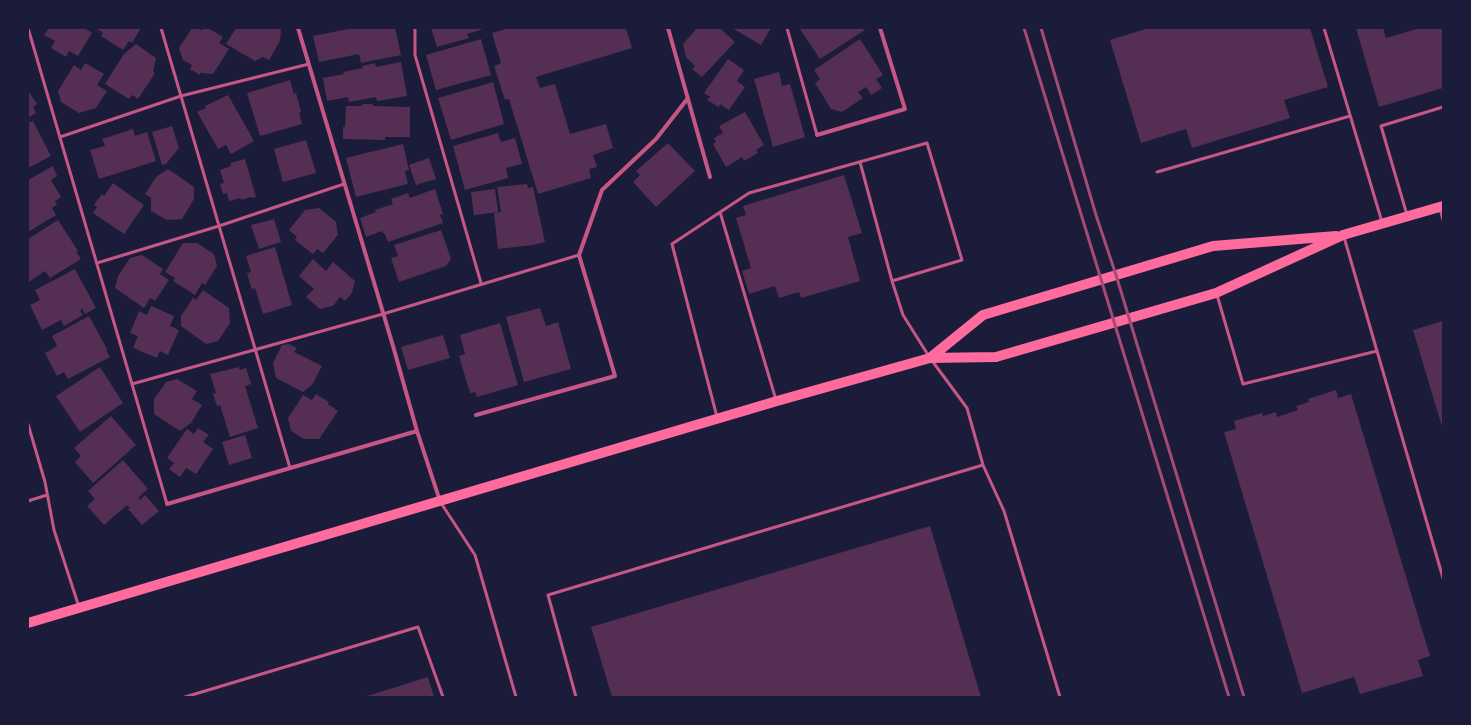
<!DOCTYPE html>
<html>
<head>
<meta charset="utf-8">
<style>
  body { margin:0 }
  #map { position:relative; width:1471px; height:725px; overflow:hidden; background:#1b1b3a; font-family:Poppins,sans-serif }
  canvas { display:block }
  .frame { position:absolute; inset:0; border:29px solid #1b1b3a; pointer-events:none }
</style>
</head>
<body>
<div id="map">
<canvas width="1471" height="725"></canvas>
<div class="frame"></div>
</div>
<script>
const g = document.querySelector('canvas').getContext('2d');
g.lineJoin = 'round';
function fill(path, color) { g.fillStyle = color; g.fill(path, 'evenodd'); }
function trace(path, color, width, dash) { g.strokeStyle = color; g.lineWidth = width; g.lineCap = dash ? 'butt' : 'round'; g.setLineDash(dash || []); g.stroke(path); }
const building = new Path2D(`
  M49,28H86V29L92,33L78,56L69,51L66,57L51,48L55,41L44,35Z
  M96,28H141L132,43L129,41L123,50L101,36L103,33Z
  M192,28L202,30L203,28H208L223,37L219,43L229,49L213,74L200,73V75L190,69L192,65L183,60L179,48Z
  M236,28H280L281,29L280,41L269,60L263,57L255,61L226,44Z
  M353,28H395L401,55L361,63L359,54L319,62L313,36Z
  M431,28H482L483,29L467,34L469,38L437,47Z
  M509,28H626L632,48L536,77L540,88L555,84L570,134L606,124L613,148L593,155L597,167L589,169L591,178L538,194L509,99L505,100L494,66L501,63L492,33Z
  M697,28H720L735,42L702,77L692,69L695,66L686,57L683,44Z
  M732,28H771L761,45Z
  M802,28H863L865,30L820,59L800,29Z
  M1149,28H1310L1328,87L1284,100L1290,118L1192,148L1186,129L1141,143L1110,40Z
  M1356,28H1383L1386,38L1420,28H1443V88L1379,107Z
  M481,39L491,75L436,90L426,55Z
  M860,39L883,75L876,79L882,88L871,95L866,87L858,92L863,98L842,112L831,109L815,83L820,79L814,70Z
  M136,44L156,58L153,72L155,73L138,99L132,95L129,99L105,84L124,54Z
  M728,59L744,70L737,81L745,87L729,110L720,104L719,107L707,100L710,97L704,93Z
  M401,62L407,96L377,101L376,97L349,102L348,97L327,101L323,78L344,74L343,72L363,68L362,66L375,63L376,67Z
  M85,63L104,74L97,85L107,91L96,108L79,113L61,102L58,91L74,65L81,70Z
  M779,72L782,86L790,84L805,137L773,147L754,79Z
  M290,80L294,94L296,93L301,112L299,113L302,124L260,136L247,93Z
  M493,82L504,124L451,140L438,98Z
  M28,91L37,104L33,107L36,113L28,118Z
  M228,95L254,141L231,154L226,145L218,149L197,112L206,108L205,106Z
  M362,104H373V106L410,107V137H385V140L343,139V127H345L346,106H362Z
  M745,112L764,145L756,150L758,153L744,161L742,157L726,167L713,144L716,142L714,138L723,133L719,126Z
  M33,121L51,156L28,168V123Z
  M172,126L179,148L166,164L162,165L152,132Z
  M133,129L135,136L147,132L156,161L99,179L90,150L105,146L102,139Z
  M498,133L501,142L515,138L522,164L506,168L508,178L465,190L453,146Z
  M306,140L316,173L283,182L274,149Z
  M668,143L695,171L656,207L633,182L640,175L636,171Z
  M403,144L409,170L405,171L408,184L356,197L346,158Z
  M429,158L436,179L416,185L409,165Z
  M245,159L256,197L252,198L251,197L241,200V198L229,201L227,193L223,194L220,184L224,183L220,170L231,166L230,163Z
  M53,166L57,176L51,180L61,197L55,201L57,205L52,208L56,215L28,232V180Z
  M168,169L194,187V199L182,219L167,220L151,211V198L145,194L156,177Z
  M844,175L862,233L848,237L860,281L801,298L799,292L779,298L775,286L749,294L742,271L751,268L736,218L746,215L743,206Z
  M113,183L144,205L124,234L93,213L97,207L94,205L102,194L104,196Z
  M527,184L528,188L533,187L545,242L533,245L498,249L494,213L501,212L497,187Z
  M435,189L443,214L440,215L443,223L388,242L385,234H384L382,231L366,237L360,218L376,212L375,210L393,204L391,199L408,193L410,198Z
  M495,189L498,212L474,215L471,192Z
  M319,208L336,222L338,235L323,253L317,249L313,254L295,240L297,237L289,230L305,210Z
  M274,219L281,242L259,249L251,225Z
  M58,220L78,251L76,252L81,259L50,278L45,271L29,282L28,280V239Z
  M441,230L451,259L446,266L399,282L391,258L398,256L394,245Z
  M183,243H197L214,254L217,266L205,285L202,283L195,295L173,281L175,278L165,272Z
  M275,247L292,305L263,314L255,288L252,290L247,273L251,272L246,256Z
  M142,255L163,269L160,274L169,280L155,301L150,298L144,308L115,288L118,276L130,258Z
  M313,259L326,271L333,262L355,281L352,293L345,301L340,297L333,306L320,309L306,297L314,289L299,276Z
  M75,269L96,308L85,314L82,309L80,310L83,315L64,326L61,320L42,330L30,305L40,300L35,290Z
  M203,290L229,308L230,323L218,341L206,344L181,326V316L193,298L196,300Z
  M151,306L174,316L170,326L179,330L168,355L160,351L157,358L133,348L138,336L130,333L139,311L147,315Z
  M540,308L546,326L558,322L571,369L524,382L506,317Z
  M89,316L107,349L106,350L110,357L68,379L64,372L57,376L45,353L57,346L52,336Z
  M1443,321V430L1413,330Z
  M500,323L518,385L477,397L475,392L470,393L459,356L465,354L460,335Z
  M443,335L450,358L408,370L401,347Z
  M289,344L297,348L294,352L322,366L312,385L303,392L276,378L273,363L282,345Z
  M100,367L123,403L80,432L56,396Z
  M239,367L240,370L246,368L251,384L245,386L258,428L230,437L220,405L217,406L213,394L216,393L210,374Z
  M177,379L197,391L192,399L202,405L191,423L180,431L154,414V399L166,382Z
  M1336,390L1338,398L1351,394L1430,656L1418,660L1423,676L1360,694L1354,677L1302,693L1224,432L1236,429L1234,421L1262,413L1263,416L1276,412L1277,417L1298,410L1296,406L1309,402L1308,399Z
  M316,394L329,402L328,404L338,411L319,439H304L291,431L288,418L303,395L312,400Z
  M111,416L136,445L93,483L75,462L81,456L74,448Z
  M198,428L209,435L203,442L213,449L196,474L186,468L180,477L169,469L174,463L167,458L187,429L194,434Z
  M245,435L252,458L229,465L222,442Z
  M123,460L148,489L138,498L140,500L145,495L159,511L142,525L128,509L130,508L127,505L104,525L87,506L95,499L88,491Z
  M930,526L981,697H612L591,627Z
  M428,677L434,697H364Z`);
const service = new Path2D(`
  M28,28L167,504
  M161,28L290,468
  M415,28V55L481,283
  M787,28L817,135
  M1324,28L1382,222
  M60,137L181,96L309,64
  M860,162L892,281
  M1157,172L1350,116
  M1440,209L1443,220
  M720,212L776,400
  M1407,215L1381,126L1443,107
  M97,263L219,226L344,184
  M1217,295L1243,384L1377,351L1344,237
  M1377,351L1443,578
  M132,384L383,314L579,255
  M717,417L672,244L749,193L927,143L962,260L892,281L903,315L930,358L967,408L983,465L1004,511L1060,697
  M28,424L45,482L54,530L79,607
  M28,501L47,495
  M441,503L475,555L516,697
  M185,697L418,627L443,697
  M576,697L548,595L983,465`);
const minor = new Path2D(`
  M298,28L393,346L417,431L440,501
  M668,28L710,177
  M817,135L905,109L880,28
  M476,415L615,376L579,255L602,190L656,139L688,98
  M167,504L417,431`);
const primary = new Path2D(`
  M930,358L983,315L1213,246L1336,236
  M28,623L777,401L930,358L996,357L1216,293L1343,235L1443,206`);
const rail = new Path2D(`
  M1024,28L1229,697
  M1041,28L1096,215L1116,275L1244,697`);
fill(building, '#542f53');
trace(service, '#c65784', 3);
trace(minor, '#c65784', 4);
trace(primary, '#ff6b9d', 10);
trace(rail, '#a44b75', 3);
</script>
</body>
</html>
